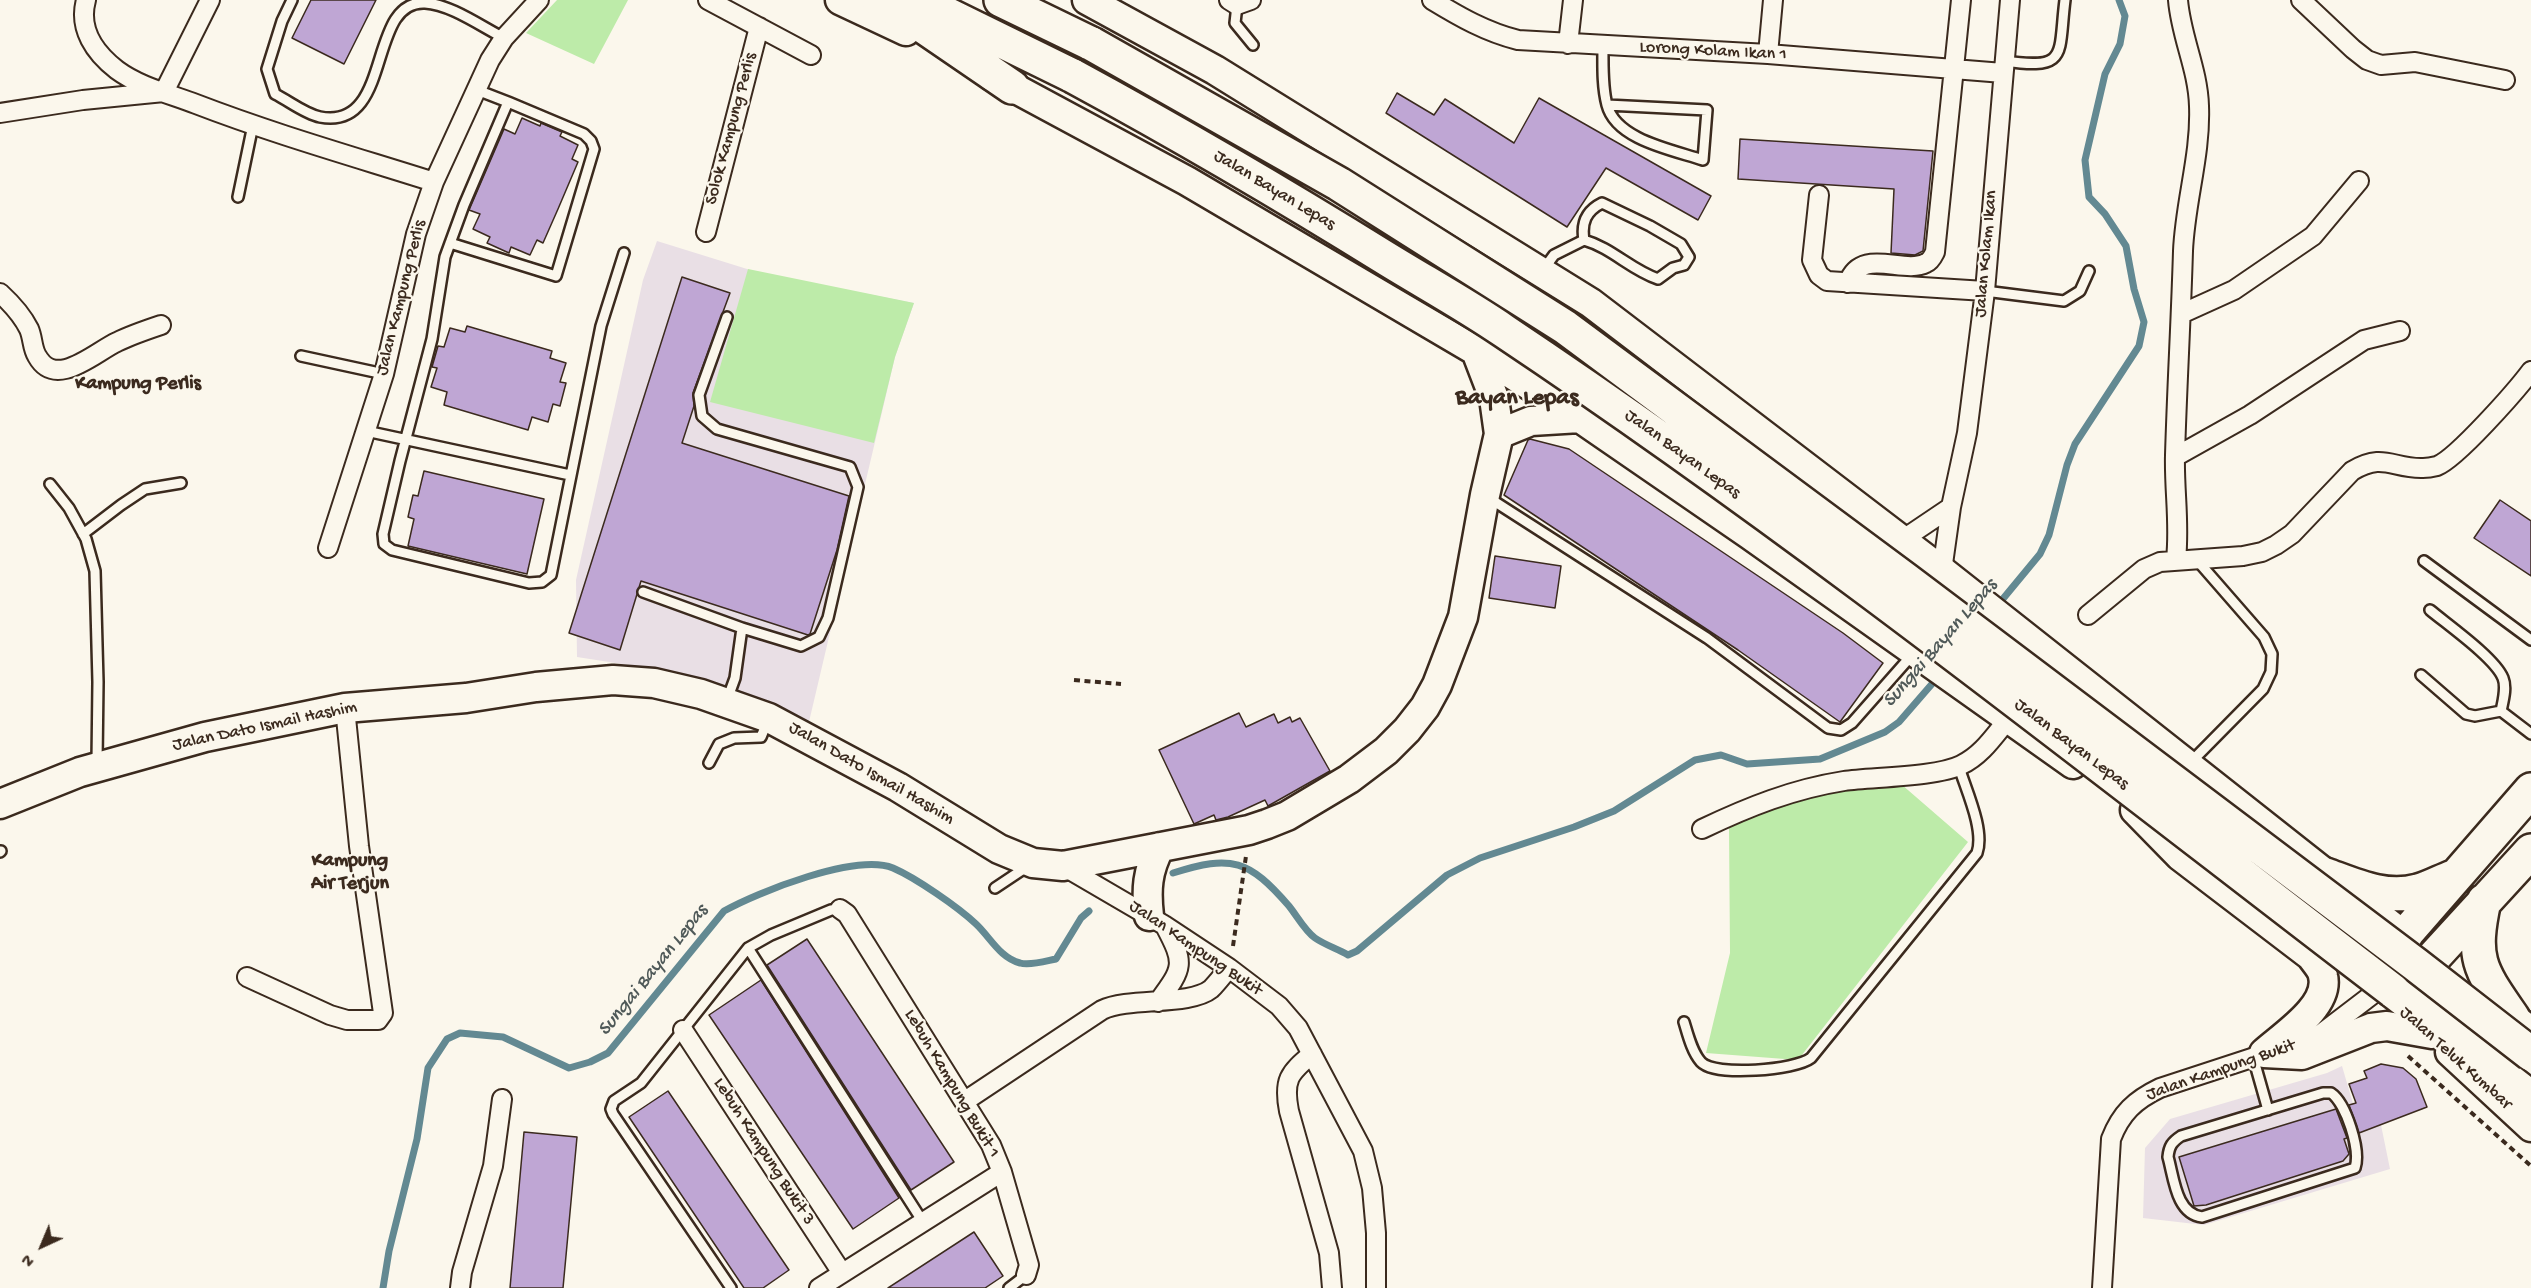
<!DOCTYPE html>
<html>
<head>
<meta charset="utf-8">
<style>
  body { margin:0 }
  #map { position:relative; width:2531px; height:1288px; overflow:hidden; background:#fbf7ec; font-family:"Gochi Hand",sans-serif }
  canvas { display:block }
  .north { position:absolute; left:12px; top:1216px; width:60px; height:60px; -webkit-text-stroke:4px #fbf7ec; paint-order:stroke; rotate:224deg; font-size:16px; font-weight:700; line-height:24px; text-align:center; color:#3b2a1e }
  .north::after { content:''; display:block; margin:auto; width:21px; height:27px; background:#3b2a1e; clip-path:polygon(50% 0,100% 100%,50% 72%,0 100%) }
</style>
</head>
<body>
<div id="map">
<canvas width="2531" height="1288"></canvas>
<div class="north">N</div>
</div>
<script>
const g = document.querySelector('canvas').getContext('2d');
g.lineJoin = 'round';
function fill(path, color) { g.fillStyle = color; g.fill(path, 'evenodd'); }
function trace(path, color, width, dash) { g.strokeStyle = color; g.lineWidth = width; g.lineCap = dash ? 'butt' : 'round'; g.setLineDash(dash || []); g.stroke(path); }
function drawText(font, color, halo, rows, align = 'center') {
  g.font = font + ' "Gochi Hand",sans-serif'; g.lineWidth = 4.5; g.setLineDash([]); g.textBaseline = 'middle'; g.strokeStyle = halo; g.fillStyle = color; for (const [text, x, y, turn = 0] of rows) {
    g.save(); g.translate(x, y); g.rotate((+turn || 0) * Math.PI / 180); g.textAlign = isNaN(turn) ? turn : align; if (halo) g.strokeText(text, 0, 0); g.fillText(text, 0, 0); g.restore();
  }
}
const built = new Path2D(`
  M657,241L760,273L914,303L895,357L808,726L759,700L667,671L577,657L576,580L643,280Z
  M2342,1066L2361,1131L2381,1125L2390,1169L2204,1225L2143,1218L2145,1148L2170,1119L2327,1073Z`);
const green = new Path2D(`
  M557,0H628L594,64L526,33Z
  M748,269L914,303L895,357L874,443L710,402Z
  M1901,784L1968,842L1798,1060L1706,1053L1730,953L1729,828L1757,811L1827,792Z`);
const stream = new Path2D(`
  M1997,606L2040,554L2049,535L2067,465L2075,444L2139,346L2144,322L2134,289L2126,246L2105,214L2089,197L2085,160L2105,74L2120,44L2125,16L2119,0
  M1173,873C1232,854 1249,860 1289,906C1297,916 1305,931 1315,938C1325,945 1338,949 1348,955L1357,951L1447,875L1480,858L1574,827L1614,811L1695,760L1721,755L1747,764L1820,759L1885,732L1899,722L1938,677
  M383,1288L389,1251L417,1139L428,1068L447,1039L460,1033L503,1037L569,1068L590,1062L608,1053L724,911C758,892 856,853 893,868C916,878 958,907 976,924C990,937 1000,958 1020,963C1030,966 1046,961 1056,959L1081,918L1089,911`);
const building = new Path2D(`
  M311,0H376L344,64L292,38Z
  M1397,93L1434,115L1445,99L1514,143L1539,98L1711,196L1698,220L1606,168L1567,227L1386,113Z
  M522,118L540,126L541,123L562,132L560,136L578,145L572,159L578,162L558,209L543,243L537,240L530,255L511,247L509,253L487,243L490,237L473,229L480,214L469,210L504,129L515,134Z
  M1740,139L1933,151L1923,251L1915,255L1891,253L1894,189L1738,179Z
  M682,277L730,293L693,393L694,406L682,443L849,496L837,550L810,634L808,635L641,581L620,650L569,633Z
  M467,326L552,351L550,358L566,363L560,382L566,383L560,406L553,404L548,422L532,417L528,430L444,405L447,392L431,387L437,368L432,367L438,346L444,347L450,328L465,332Z
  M1530,439L1569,449L1843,633L1883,663L1840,722L1738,650L1504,495L1528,440Z
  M424,471L544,499L527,574L408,546L414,519L408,517L413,495L418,496Z
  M2500,500L2531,521V576L2474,538Z
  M1495,556L1561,566L1555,608L1489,598Z
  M1239,713L1246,727L1274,714L1278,723L1290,717L1292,722L1300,718L1330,771L1268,806L1265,800L1228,817L1216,820L1214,815L1194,824L1159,750Z
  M807,939L954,1162L911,1190L767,965Z
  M761,980L899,1198L853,1229L709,1015Z
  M2381,1064L2403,1068L2416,1079L2427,1107L2359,1133L2349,1105L2356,1103L2349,1084L2367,1078L2364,1071Z
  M668,1091L789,1270L763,1288H744L629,1117Z
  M2336,1109L2347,1138L2344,1139L2349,1154L2343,1161L2206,1205L2194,1206L2179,1157Z
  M524,1132L577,1137L563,1288H510Z
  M974,1232L1003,1276L985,1288H888Z`);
const path = new Path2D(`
  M1074,680L1121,684
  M1233,946L1246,856
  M2408,1056L2531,1166`);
const lane = new Path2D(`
  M292,0L282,21L267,69L275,94C289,101 305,114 320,117C394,131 366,0 425,3C450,4 482,27 504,38
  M1237,5L1235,23L1253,45
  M1603,45C1603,64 1602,86 1607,105C1616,140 1673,150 1703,160L1707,110L1607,105
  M2004,61C2069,70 2058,56 2065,0
  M477,90L508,102
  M238,197L253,125
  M450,243L556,276L594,149L591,141L584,134L508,102L464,205L445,257L432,339L400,461L383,534L384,544L392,550L529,583L542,582L551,575L601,326L624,253
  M1543,270L1554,255L1584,240C1612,248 1631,270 1658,279L1673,268L1684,265L1689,257L1681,244L1650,226L1602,203C1586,211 1581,223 1584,240
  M1985,291L2064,301L2080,291L2089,271
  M301,356L384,374
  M366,431L570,475
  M50,484L69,508L86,539L95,571L98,682L97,762
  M1489,498L1707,638L1828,728L1841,730L1852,723L1912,655
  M83,534L121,505L145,489L181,483
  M2424,561L2531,640
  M643,592L742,628
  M2430,610C2448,625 2495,658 2503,678C2507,688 2503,701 2501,711
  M2421,675L2466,714L2475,716L2501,711L2531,734
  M727,700L735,678L742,628L801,646L819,637L828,618L858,487L850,467L717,429L702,416L699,395L727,317
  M2191,762L2263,689L2271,672L2272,654L2264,637L2196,559
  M709,763L719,744L734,738L761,737L768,720
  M0,852L1,851
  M995,888L1028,866
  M748,948L923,1222
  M1684,1022C1688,1035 1692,1052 1701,1062C1715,1077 1796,1070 1811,1058L1977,853C1985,830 1966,790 1959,767
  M2253,1057L2268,1110
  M2323,1093H2331C2346,1103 2361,1150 2355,1168L2202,1217C2176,1214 2174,1178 2168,1157C2169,1146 2172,1142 2181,1136Z
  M731,1288L613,1114L611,1109L614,1101L641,1083L748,948L771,935L831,910L840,909
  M1009,1288L1026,1275`);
const street = new Path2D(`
  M86,0C78,29 95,53 117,70C140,87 170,94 196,104C274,134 355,157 434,182
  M708,0L811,55
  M1229,0L1237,5L1251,0
  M1432,0C1460,17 1486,32 1518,40L1768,54L2003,73
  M2301,0L2353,49L2367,60L2381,65L2415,62L2505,80
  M1568,44L1573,0
  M1768,54L1773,0
  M0,113L83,100L164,92L210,0
  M1819,195L1812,260L1819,275L1827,281L1985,291
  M706,232L759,27
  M1848,283C1861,246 1903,275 1926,263C1931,261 1933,256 1935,252L1961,0
  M0,293C12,304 22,315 29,329C33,338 32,348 37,356C56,390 95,352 117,342C131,335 146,330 161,325
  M2181,314L2234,290L2313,236L2359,181
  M2175,457L2250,415L2364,340L2400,331
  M1902,540L1951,507
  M328,548L384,374L416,234L434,182L490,60L504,38L539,0
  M2176,559C2180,524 2174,490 2175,455C2177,387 2181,319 2183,251C2185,202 2201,155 2199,106C2198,69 2181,37 2178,0
  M1942,571L1951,507L1967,433L1985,291L2010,0
  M2088,615L2144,569L2160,562L2243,556L2262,552L2276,545L2292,534L2352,471C2384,452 2392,469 2423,468C2427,468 2433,467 2437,466C2457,458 2516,391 2531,371
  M1702,829C1748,807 1793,789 1844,781C1873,777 1937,777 1961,765C1982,755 1994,736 2009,718
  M1063,866L1164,925L1229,968L1279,1006L1298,1028L1363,1151L1372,1188L1376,1233V1288
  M840,909L847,914L991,1145L1002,1172L1029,1265L1026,1275
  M247,977L330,1015L347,1020H378L383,1013L359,846L345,708
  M1158,1002C1184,967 1185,964 1165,926
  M683,1030L842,1273
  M2305,1041L2322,1033L2377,991
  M1312,1054C1289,1073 1283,1080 1289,1111L1329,1253L1332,1288
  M965,1101L1102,1010C1129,997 1190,1006 1211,989C1217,983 1223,975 1229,968
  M460,1288L462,1272L493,1166L502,1099
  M819,1288L1002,1172
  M2102,1288L2111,1139C2121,1113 2135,1100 2160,1088L2273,1051`);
const primary = new Path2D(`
  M840,0L906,31
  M1087,0L1215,70L1591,303L1942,571L2407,938
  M992,76L1187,181L1476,351L1580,418L1750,535L2073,764
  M1499,434L1531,421L1580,418
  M0,804L80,772L205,737L345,708L466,698L536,687L613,680L654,683L701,694L769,718L898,787L999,849L1033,863L1063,866L1249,830L1267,824L1287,816L1349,779L1386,751L1407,730L1425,707L1437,685L1463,617L1485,495L1499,434L1494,398L1476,351
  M2135,810L2180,856L2311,956C2315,962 2322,969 2323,976C2330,1006 2284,1035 2264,1053
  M1149,916C1146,890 1147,871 1160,847
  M2494,1004L2531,1031
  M2450,1052L2531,1127
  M2264,1053L2302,1055L2371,1028L2387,1026L2432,1034`);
const highway = new Path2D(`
  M879,0L917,22L1012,87
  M918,0L1073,76
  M1001,0L1092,44
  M2326,875C2356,886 2386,900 2418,891C2430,888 2442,881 2453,877
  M2484,901C2471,960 2480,970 2513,1018
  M2383,975L2404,936L2531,790
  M2398,983L2433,958L2531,851
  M2393,991L2531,1098`);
const highwayBridge = new Path2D(`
  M1092,44L1339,184L1565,327L1906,580L2415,964L2531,1054
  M1073,76C1180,134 1284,195 1387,259C1426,283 1466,305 1504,331C1811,536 2100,767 2393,991`);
const streetNames = [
  ["Lorong Kolam Ikan 1",1713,52,3],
  ["Solok Kampung Perlis",732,129,-75],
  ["Jalan Bayan Lepas",1274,191,31],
  ["Jalan Kolam Ikan",1987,254,-85],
  ["Jalan Kampung Perlis",402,298,-76],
  ["Jalan Bayan Lepas",1682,455,36],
  ["Jalan Dato Ismail Hashim",265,727,-12],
  ["Jalan Bayan Lepas",2071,745,37],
  ["Jalan Dato Ismail Hashim",871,774,30],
  ["Jalan Kampung Bukit",1195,949,34],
  ["Jalan Teluk Kumbar",2455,1059,42],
  ["Jalan Kampung Bukit",2221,1071,-19],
  ["Lebuh Kampung Bukit 1",951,1084,59],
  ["Lebuh Kampung Bukit 3",763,1152,57]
];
const neighbourhoodNames = [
  ["Kampung Perlis",138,385],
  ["Kampung",350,862],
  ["Air Terjun",350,885]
];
const waterNames = [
  ["Sungai Bayan Lepas",1941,644,-49],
  ["Sungai Bayan Lepas",654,971,-51]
];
const districtNames = [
  ["Bayan Lepas",1517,399]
];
fill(built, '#e9dfe5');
fill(green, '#bdeba9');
trace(stream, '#638992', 7);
fill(building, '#bfa6d4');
trace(building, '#3b2a1e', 1.5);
trace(lane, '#3b2a1e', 14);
trace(street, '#3b2a1e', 22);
trace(primary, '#3b2a1e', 33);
trace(highway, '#3b2a1e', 38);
trace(path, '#3b2a1e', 4, [6, 4.5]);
trace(lane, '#fbf7ec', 9);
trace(street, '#fbf7ec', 18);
trace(primary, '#fbf7ec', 28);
trace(highway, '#fbf7ec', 33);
trace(highwayBridge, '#3b2a1e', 38, []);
trace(highwayBridge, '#fbf7ec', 33);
drawText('18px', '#3b2a1e', '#fbf7ec', streetNames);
drawText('bold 20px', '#3b2a1e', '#fbf7ec', neighbourhoodNames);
drawText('italic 20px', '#4f5958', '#fbf7ec', waterNames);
drawText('bold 24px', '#3b2a1e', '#fbf7ec', districtNames);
</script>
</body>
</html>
